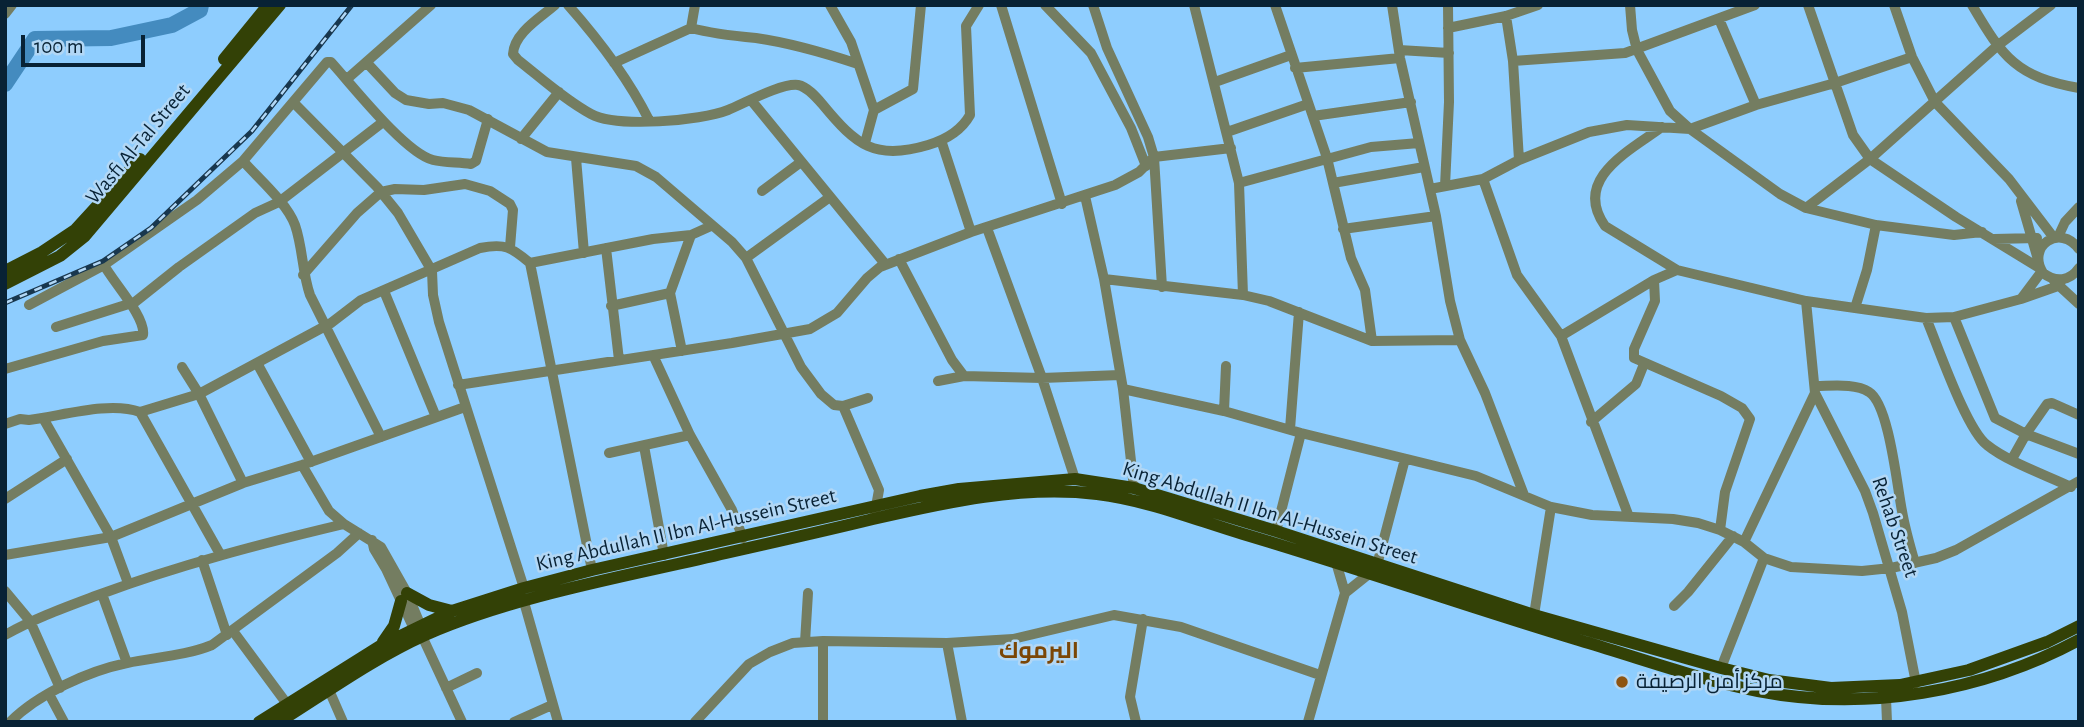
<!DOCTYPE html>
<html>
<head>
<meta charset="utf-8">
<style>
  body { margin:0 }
  #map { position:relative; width:2084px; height:727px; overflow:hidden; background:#8ecdfe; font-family:"Alegreya Sans",sans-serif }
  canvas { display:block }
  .frame { position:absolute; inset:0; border:7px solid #082235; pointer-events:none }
  .scale { position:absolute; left:21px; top:35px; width:124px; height:32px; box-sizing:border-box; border:4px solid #082235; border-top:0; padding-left:9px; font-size:21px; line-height:24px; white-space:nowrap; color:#082235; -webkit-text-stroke:5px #b2d7f5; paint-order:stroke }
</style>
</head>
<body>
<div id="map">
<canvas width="2084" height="727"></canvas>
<div class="frame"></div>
<div class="scale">100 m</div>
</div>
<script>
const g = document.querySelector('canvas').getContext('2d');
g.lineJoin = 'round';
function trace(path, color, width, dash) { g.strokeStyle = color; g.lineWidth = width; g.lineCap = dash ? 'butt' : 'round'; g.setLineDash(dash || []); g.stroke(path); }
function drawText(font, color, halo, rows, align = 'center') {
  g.font = font + ' "Alegreya Sans",Cairo,sans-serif'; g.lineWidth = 5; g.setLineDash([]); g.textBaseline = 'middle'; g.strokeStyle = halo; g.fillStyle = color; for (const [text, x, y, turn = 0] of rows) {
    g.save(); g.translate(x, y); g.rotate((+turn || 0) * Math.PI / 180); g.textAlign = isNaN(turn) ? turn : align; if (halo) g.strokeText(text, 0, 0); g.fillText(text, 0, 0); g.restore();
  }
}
const river = new Path2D(`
  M5,84L35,39L111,38L172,25L200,10L201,5`);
const minor = new Path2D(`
  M555,5C540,18 514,33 513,54L518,60C541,78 565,100 591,114C617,128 700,121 728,110C745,103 781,83 798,85C808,87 817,98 823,105C856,145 875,161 928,145C945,140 961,131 970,115L966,26L979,5
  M568,5C599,40 628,78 649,120
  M830,5L851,42L874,110L865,143
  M1001,5L1062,204
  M1045,5L1091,53L1131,128L1146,166
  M1194,5L1239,183L1243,295
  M1275,5L1327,158L1351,258L1365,290L1372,341
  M1392,5L1400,58L1436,216L1450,301L1460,340L1485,393L1524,495
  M1630,5L1632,30L1637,50L1670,111L1690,129L1780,194L1806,208L1876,225L1954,235L1982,232
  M1808,5L1853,135L1870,159L1956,217L2041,269
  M1894,5L1912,57L1935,102L2009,179L2054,238
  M1972,5C2003,58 2017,77 2079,88
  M5,14L12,5
  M1506,16L1513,61L1519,160
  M1719,19L1756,105
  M691,28C713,34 734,36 756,38C791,43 825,53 858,64
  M1448,28L1506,16L1538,5
  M1399,50L1449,53
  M1513,61L1625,53L1755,5
  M367,63L395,93L406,100L429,104L443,103L469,110L547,152L636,166L656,177L732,242L746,258L801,367L821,394L834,405L843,406L868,398
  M614,63L691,28L695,5
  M1295,68L1400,58
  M347,79L431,5
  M1215,82L1291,55
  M751,100L886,265
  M294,103L377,187L398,213L432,271L433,295L439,322L524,588
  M874,110L913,89L921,5
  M1313,116L1411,102
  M1662,127C1629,151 1572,179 1605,226L1677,270L1806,301L1855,308L1926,318L1954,317L2021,299L2058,286L2062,280
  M1227,132L1308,104
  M521,139L559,92
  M941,140L971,232
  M576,158L584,253
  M243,161C259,179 287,203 295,225C303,248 302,272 310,295L381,437
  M1483,179L1517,275L1561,336L1629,517
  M1239,183L1371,147L1419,143
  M1333,183L1424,167
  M1445,186L1449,102L1448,5
  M1430,189L1483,179L1519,160L1589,132L1627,125L1690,129L1756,105L1835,83L1912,57
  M762,191L801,162
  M1085,196L1104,279L1123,389L1134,488
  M2021,201L2037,256
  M1806,208L1870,159L1997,46L2051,5
  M987,228L1042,378L1075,479
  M1343,229L1436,216
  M2058,237L2065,222L2079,207
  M1994,239L2037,238
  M606,248L619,360
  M2079,249C2060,223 2026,246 2043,273C2056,283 2070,281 2079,268
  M746,258L830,197
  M899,259L952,360L964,376L1042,378L1120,375
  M530,263L592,570
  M303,275L357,213L381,192L395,189L424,190L465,184L490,191L510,204L513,210L510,247
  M1104,279L1243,295L1269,301L1372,341L1460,340
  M1654,280L1655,301L1634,349V358L1721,396L1742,408L1750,419L1725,492L1720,530
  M2054,281L2079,304
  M1162,287L1154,157L1231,148
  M384,291L436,417
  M2021,299L2042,271
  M29,305L104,265
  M611,306L670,293
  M1855,308L1867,270L1876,225
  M1954,317L1995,418L2026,434L2079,454
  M1926,318C1938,346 1966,429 1987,445C2008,462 2046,475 2071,487
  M56,327L135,302L179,267L255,213L279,202L383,122
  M1561,336L1654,280L1677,270
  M682,351L670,293L691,235
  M653,355L690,435L732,510L743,538
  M257,363L311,462
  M182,367L199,394L243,483
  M5,369L103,341L143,335C146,317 113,282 104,265L197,200L243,161L327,62H331C352,85 405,153 433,160C445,163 459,162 471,164L476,161L488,119
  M938,381L964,376
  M458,385L732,343L810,329L837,313L867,278L880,267L971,232L1115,185L1139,172L1154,157L1148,137L1107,48L1093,5
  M1816,386C1832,386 1855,383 1869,392C1889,404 1897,486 1902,511C1905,528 1910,546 1915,563
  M1123,389L1224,411L1301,433L1476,476L1551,507L1592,515L1673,519L1698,523L1720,530L1744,542L1764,558L1791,567L1862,571L1891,568L1936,558L1956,550L2079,481
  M1815,393L1865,491L1873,513L1902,612L1916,683
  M843,406L879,490L875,512
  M1224,411L1226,366
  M140,412L220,554
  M43,418L111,537L128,583
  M1591,422L1636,384L1644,364
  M5,424L20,419L29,420C62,416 109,401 140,412L199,394L331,323L361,300L480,248C505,243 511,247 530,263L653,239L691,235L711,226
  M1290,429L1299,312
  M644,446L664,555
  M609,453L690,435
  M2012,459L2026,434L2047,404L2052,403L2079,415
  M302,465L329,511L344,524L381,547L407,593L423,631
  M5,499L67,459
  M1276,531L1301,433
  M372,540L374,549L386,569L414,629L422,636L462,722
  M1744,542L1815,393L1806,301
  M5,555L111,537L243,483L302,465L465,407
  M202,560L227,635
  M1377,565L1405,459
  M5,591L30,621L60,688
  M1345,593L1370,573
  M102,594L127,663
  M524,602L558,722
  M1674,606L1688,592L1733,536
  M1534,615L1551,507
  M233,631L287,704
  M5,635C35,618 66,607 98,595C179,565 260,544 344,524
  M805,642L808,593
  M947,643L962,722
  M1721,668L1764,558
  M446,688L477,673
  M329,690L343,722
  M49,694L64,722
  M1886,698L1887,722
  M10,722C38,694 88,671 127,663C155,657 185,656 212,645L337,553L359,533
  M514,722L552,705
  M695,722L749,664L770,652L793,643L823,641L947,643L1013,639L1114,615L1181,627L1320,675
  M823,722V641
  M1136,722L1130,697L1143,619
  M1308,722L1345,593L1336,562`);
const major = new Path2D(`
  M224,59L268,5
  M5,271L42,252L75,230L140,159
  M5,284L60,256L85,236L280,5
  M407,593L429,605L452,611
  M383,642L394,626L401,601
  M259,722L380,646L452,611L524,588L592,570L920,496L959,489L1075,479L1134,488L1276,531L1534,615L1721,668L1769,680L1831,688L1900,685L1969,670L2047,642L2079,626
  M279,722C327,692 374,658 425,635C516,595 629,576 726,553C775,542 824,531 873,519C946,502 1022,485 1097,494C1147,500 1196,520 1243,534C1358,568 1471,608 1585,642C1643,659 1700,680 1758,691C1866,712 1982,692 2079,640`);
const rail = new Path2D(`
  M5,303L103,261L151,228L252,131L352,5`);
const markers = [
  [1622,682,7,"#8e5411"]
];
const streetNames = [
  ["Wasfi Al-Tal Street",138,144,-50],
  ["King Abdullah II Ibn Al-Hussein Street",1270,513,17],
  ["Rehab Street",1895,527,71],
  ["King Abdullah II Ibn Al-Hussein Street",686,530,-13]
];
const poiNames = [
  ["مركز أمن الرصيفة",1636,682]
];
const neighbourhoodNames = [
  ["اليرموك",1039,651]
];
trace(river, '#448bbf', 16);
trace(minor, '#747d61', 10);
trace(major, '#334106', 12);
trace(rail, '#18374e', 5);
trace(rail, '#b2d7f5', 2.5, [8]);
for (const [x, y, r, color] of markers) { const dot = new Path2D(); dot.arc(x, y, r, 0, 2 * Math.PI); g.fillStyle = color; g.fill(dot); trace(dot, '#b2d7f5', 2.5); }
drawText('21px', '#082235', '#b2d7f5', streetNames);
drawText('21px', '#082235', '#b2d7f5', poiNames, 'left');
drawText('bold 23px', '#7b4606', '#b2d7f5', neighbourhoodNames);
</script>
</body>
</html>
